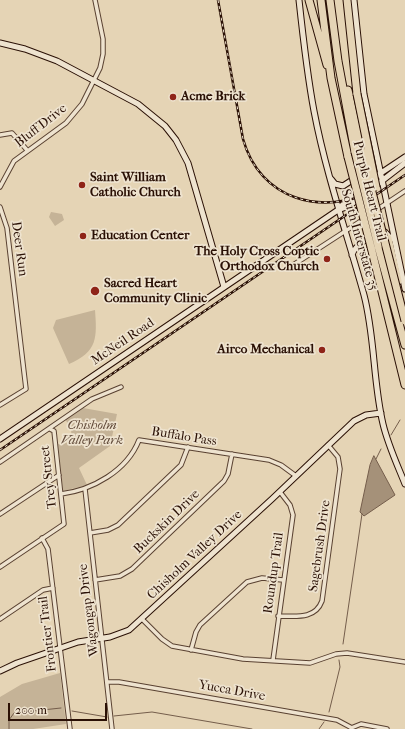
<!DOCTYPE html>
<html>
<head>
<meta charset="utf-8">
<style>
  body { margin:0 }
  #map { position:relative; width:405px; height:729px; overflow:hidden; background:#e5d4b5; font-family:"IM FELL French Canon",serif }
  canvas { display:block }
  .scale { position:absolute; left:8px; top:703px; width:99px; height:18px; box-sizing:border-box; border:2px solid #2a1005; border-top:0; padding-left:5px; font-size:12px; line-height:14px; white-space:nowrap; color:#2a1005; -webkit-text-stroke:3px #eee3cf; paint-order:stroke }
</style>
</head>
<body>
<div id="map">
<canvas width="405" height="729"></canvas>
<div class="scale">200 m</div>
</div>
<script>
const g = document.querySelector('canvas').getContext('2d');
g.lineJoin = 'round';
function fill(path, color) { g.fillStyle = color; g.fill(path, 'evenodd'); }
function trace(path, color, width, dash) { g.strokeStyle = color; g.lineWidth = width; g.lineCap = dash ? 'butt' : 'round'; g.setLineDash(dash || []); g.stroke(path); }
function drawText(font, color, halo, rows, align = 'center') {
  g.font = font + ' "IM FELL French Canon",serif'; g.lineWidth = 3.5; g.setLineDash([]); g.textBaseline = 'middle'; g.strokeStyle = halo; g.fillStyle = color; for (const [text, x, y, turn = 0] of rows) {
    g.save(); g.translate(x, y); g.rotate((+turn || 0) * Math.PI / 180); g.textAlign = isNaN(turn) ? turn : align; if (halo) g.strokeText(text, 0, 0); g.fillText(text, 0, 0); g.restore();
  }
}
const green = new Path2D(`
  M51,212L62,214L64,220L55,226L49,217Z
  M95,310C97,337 98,352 69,364L53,328L56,320Z
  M83,408L117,414L110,446L79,468L87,485L63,491L58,444L72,442L71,429L65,419Z
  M60,673L66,724L33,729H0V697L22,684Z`);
const water = new Path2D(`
  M374,456L395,495L364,516L360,512L370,465Z`);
const stream = new Path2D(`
  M391,435L400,420
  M376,459L381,449
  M343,644L362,514
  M72,711L107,717
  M329,712L340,667L339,660
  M114,716L152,712L252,729
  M9,729V720L14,713L61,708
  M319,729L324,722`);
const street = new Path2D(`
  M0,135L12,133L27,150
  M0,187L14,161L66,123L82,104L100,68L103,54V39L95,0
  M0,207L7,228L26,389L0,405
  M369,215L405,191
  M290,267L364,219
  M0,462L92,399L121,387
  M85,489L112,729
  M61,494C92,490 127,471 139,440L269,460L281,465L296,476
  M0,514L59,475
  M90,533L108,530L118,525L181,465L188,447
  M42,538L48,549L70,729
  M0,567L64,524L54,431L50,429
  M95,580L120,576L132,569L224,481L228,474L232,454
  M278,616C295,616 315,620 322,601L340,469L338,457L328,445
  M0,619L43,590L53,588
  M142,619L162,639L172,646L243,659L310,663L336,654L347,653L405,662
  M191,650L196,632L200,625L247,582L262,578L283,580
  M273,660L293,515L290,505L280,492
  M107,682H119L337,720L352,728
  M351,728L361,724L387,729`);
const secondary = new Path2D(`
  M299,0C303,37 307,74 314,111C326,174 347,234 364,295C375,337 373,382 383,424C388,445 397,464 405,484
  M354,0L364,94L405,289
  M0,43L25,49L57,61L138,104L165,126L176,140L188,163L224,287
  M378,175L405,157
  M331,179L335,184L343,186L363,173
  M374,187L405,163
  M339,209L346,201L366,185
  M352,255C354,246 377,229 385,232L391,239
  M0,439L338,210L349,206L367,192
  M0,671L17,663L78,642L110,637L129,630L272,499L354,421L366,415L381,413`);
const highway = new Path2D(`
  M309,0L327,65
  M321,0L331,78L348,157
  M330,0L338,61L355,152
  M347,0L357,94
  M348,90L361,149
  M388,238L398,281
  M378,246L405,345
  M371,247L405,385`);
const rail = new Path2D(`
  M218,0L243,139C260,200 322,217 376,190
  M0,450L405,175`);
const highwayBridge = new Path2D(`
  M357,94L376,187
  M361,149L405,321
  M355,152L378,246
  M348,157L371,247`);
const markers = [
  [173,97,4,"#8f2418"],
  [82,185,4,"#8f2418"],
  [83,236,4,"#8f2418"],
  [327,259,4,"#8f2418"],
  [95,291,5,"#8f2418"],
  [322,350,4,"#8f2418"]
];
const poiNames = [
  ["Acme Brick",181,97],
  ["Saint William",90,178],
  ["Catholic Church",90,193],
  ["Education Center",91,236],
  ["The Holy Cross Coptic",319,252,"right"],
  ["Orthodox Church",319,267,"right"],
  ["Sacred Heart",104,284],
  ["Community Clinic",104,299],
  ["Airco Mechanical",314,350,"right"]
];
const streetNames = [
  ["Bluff Drive",41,126,-38],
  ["Purple Heart Trail",369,191,76],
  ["South Interstate 35",359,240,74],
  ["Deer Run",19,249,82],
  ["McNeil Road",123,342,-34],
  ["Buffalo Pass",184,437,9],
  ["Trey Street",49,477,-97],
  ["Buckskin Drive",167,522,-44],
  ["Sagebrush Drive",320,546,-82],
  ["Chisholm Valley Drive",195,555,-43],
  ["Roundup Trail",274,573,-82],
  ["Wagongap Drive",89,610,-97],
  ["Frontier Trail",48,634,-97],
  ["Yucca Drive",232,691,10]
];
const parkNames = [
  ["Chisholm",92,426],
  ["Valley Park",92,441]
];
fill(green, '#c5b397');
fill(water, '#a59179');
trace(water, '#745d4b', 1);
trace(stream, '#745d4b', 1);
trace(street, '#594131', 5.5);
trace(secondary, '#2a1005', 7);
trace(highway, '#2a1005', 9);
trace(street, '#eee3cf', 3.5);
trace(secondary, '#eee3cf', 5);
trace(highway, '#e5d4b5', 7);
trace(rail, '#2a1005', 2.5);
trace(rail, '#eee3cf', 1, [3]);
trace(highwayBridge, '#2a1005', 9, []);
trace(highwayBridge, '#e5d4b5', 7);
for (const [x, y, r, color] of markers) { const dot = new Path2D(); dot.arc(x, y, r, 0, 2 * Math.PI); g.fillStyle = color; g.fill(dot); trace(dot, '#eee3cf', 1.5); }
drawText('bold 13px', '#2a1005', '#eee3cf', poiNames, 'left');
drawText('13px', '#2a1005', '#eee3cf', streetNames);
drawText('italic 13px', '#604938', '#eee3cf', parkNames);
</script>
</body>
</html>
